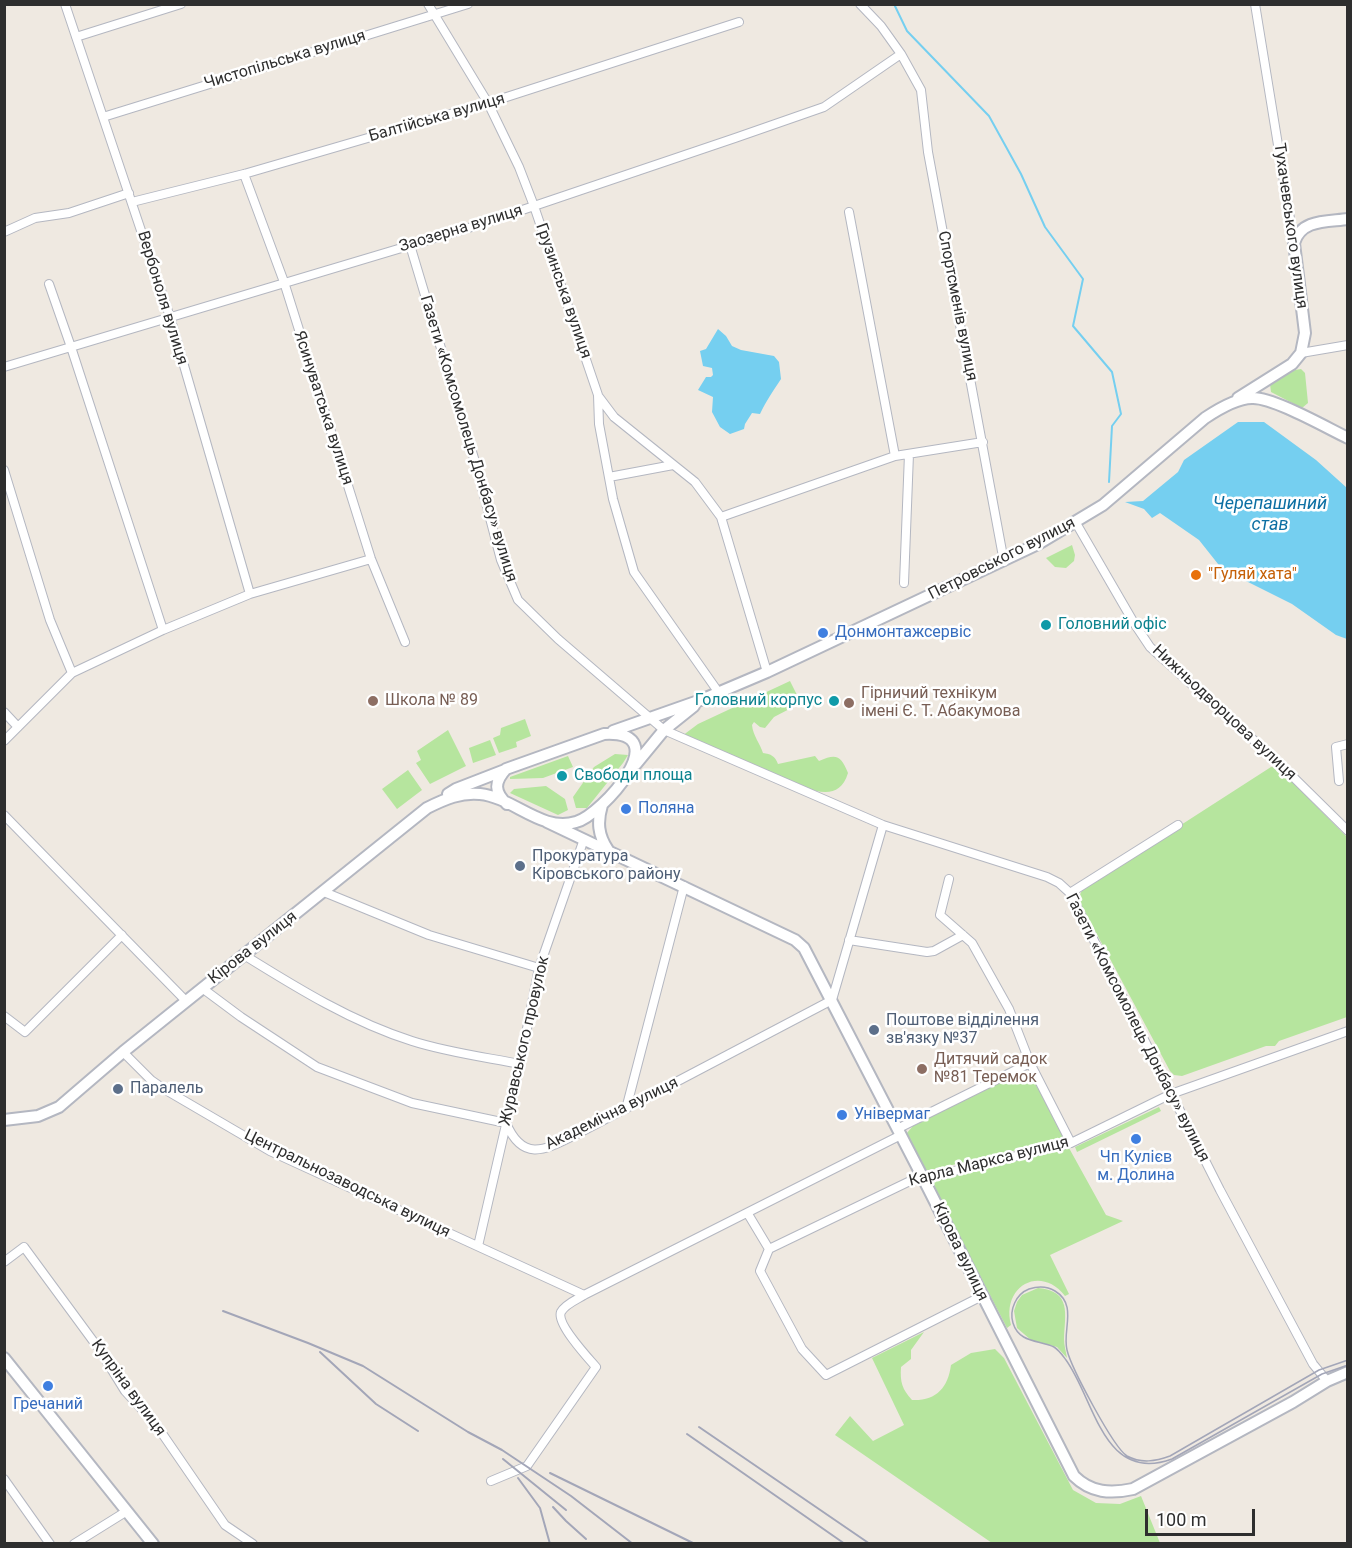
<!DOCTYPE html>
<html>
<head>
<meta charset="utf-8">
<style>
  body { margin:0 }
  #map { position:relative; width:1352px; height:1548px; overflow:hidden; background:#efe9e1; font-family:Roboto,sans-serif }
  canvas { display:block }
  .frame { position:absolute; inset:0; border:6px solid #2e2e2e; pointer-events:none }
  .scale { position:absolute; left:1145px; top:1509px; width:110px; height:27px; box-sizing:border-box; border:3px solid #2e2e2e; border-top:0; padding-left:8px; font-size:18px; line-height:21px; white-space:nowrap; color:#2e2e2e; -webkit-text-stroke:4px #fff; paint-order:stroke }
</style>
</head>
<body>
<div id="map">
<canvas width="1352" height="1548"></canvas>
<div class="frame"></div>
<div class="scale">100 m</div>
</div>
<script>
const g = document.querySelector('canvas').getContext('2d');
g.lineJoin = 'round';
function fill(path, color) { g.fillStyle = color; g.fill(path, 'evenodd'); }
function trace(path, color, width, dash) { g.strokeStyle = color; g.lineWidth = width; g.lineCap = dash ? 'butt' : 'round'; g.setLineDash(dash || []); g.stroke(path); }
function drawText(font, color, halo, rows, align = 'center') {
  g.font = font + ' Roboto,sans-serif'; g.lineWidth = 5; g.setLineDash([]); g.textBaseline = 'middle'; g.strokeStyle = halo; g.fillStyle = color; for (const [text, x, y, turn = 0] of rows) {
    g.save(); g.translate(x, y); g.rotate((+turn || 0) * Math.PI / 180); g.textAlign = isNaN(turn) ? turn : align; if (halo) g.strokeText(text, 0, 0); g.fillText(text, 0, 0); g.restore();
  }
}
const green = new Path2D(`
  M1301,369L1305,373L1308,403L1302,408L1271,392L1270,384L1295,370Z
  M1072,545L1075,555L1074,561L1066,568L1055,567L1046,558Z
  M790,681L799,699V704L774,717L765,728L760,727L754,722L752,725C753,736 760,743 763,753C771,754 775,756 778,764L815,756L819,761C837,753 841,756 848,773C841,796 825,794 804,788L682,736L698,724Z
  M525,719L531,736L516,742L517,747L499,753L493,738L500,735L501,728Z
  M448,730L466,766L430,784L416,763L421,760L417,751Z
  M490,740L496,755L473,763L469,748Z
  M615,754L628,755L623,763L587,808H576L573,797L594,767Z
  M568,756L573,767L543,778L510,779V777Z
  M1271,767L1278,768L1347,837V1017L1279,1041L1275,1046H1266L1182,1076L1174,1075L1170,1071L1078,899L1083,888Z
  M408,770L422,790L397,809L382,789Z
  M546,786L565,799L568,810L558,815L510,793L514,789Z
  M1020,1074L1034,1081L1065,1139L926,1171L906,1134L913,1126L1013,1075Z
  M1159,1107L1161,1111L1077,1152L1075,1147Z
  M1069,1148L1106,1215L1123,1221L1050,1255L1069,1294L1065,1296C1040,1264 1001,1287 1011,1325L1007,1328L930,1179Z
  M1038,1288C1072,1291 1065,1314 1064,1339C1064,1345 1066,1352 1067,1358L1057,1347L1031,1340L1017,1328L1014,1311L1017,1302L1022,1295Z
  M924,1332L911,1350V1359L901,1367C900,1382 902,1389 912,1400C936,1401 948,1388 951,1365L971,1353L995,1349L1004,1358L1073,1490L1096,1503L1120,1504L1141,1496L1160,1543H992L835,1435L850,1416L873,1441L904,1425L872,1358Z`);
const water = new Path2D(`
  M718,329L726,336L732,346L741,350L774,356L779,362L781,379C773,391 766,401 760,414L752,413L745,424L744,429L730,434L720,427L712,412L713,397L698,390L706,377H711L713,375L712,368L703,366L700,351L706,349Z
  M1238,422H1264L1316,460L1347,488V639L1336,635L1292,604L1222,569L1199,540L1160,513L1152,518L1144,509L1125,502L1143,501L1178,472L1184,460Z`);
const stream = new Path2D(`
  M894,4L907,31L989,116L1021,174L1045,227L1083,279L1073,326L1112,372L1121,414L1112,426L1109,482`);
const street = new Path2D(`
  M65,4L170,317L250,594
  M428,4L488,103L519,167L534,206L598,395L599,424L613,499L634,572L719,693
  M860,4L881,26L901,54L921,90L928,152L1004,562
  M1255,4L1294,243
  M76,37L181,4
  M103,117L468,4
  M244,174L284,282L371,559L405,642
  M132,202L244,174L488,103L739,22
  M849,212L895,456
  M4,232L35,218L69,213L129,193
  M410,245L476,465L501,560L518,600L558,639L664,730L883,825L1047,877L1059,883L1070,893L1220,1190L1313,1364L1327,1381
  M49,284L71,347L163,630
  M1301,353L1348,345
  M4,367L475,226L735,138L824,107L901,54
  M599,397L614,417L695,482L721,517L767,672
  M4,470L50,620L72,673
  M609,477L673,465
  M721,517L895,456L983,442
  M1076,523L1134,623L1150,647L1277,761L1348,831
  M904,583L909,454
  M4,712L18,727
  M4,741L72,673L163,630L250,594L371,559
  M1339,781L1336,747L1348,744
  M4,815L186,1001
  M949,879L940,915L972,943L1009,1009L1030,1063L1071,1143
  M324,892L429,935L539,968
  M1070,893L1178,825
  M849,940L927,952L934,951L963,935
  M244,955C297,988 352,1022 412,1041C446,1052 484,1057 520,1064
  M202,988L241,1017L317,1067L412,1103L506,1123C524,1165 548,1148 579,1133L832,1000L883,825
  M4,1016L25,1032L122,935
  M123,1052L151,1080L164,1089L270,1151L584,1295
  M626,1109L684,886
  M897,1129L1030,1063
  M748,1214L769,1249L760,1271L802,1349L826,1375L982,1296
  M478,1246L520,1064L539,968L584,839
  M769,1249L908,1182L1071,1143L1171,1094L1348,1031
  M4,1262L24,1247L99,1349L125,1391L157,1426L225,1525L253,1544
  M4,1479L50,1544
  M491,1481L527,1466L596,1367C588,1358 556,1323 561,1312C565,1304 578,1299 584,1295L901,1135
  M74,1544L127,1511`);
const secondary = new Path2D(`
  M1238,398L1292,364L1301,353L1305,333L1294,243C1301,219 1327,222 1348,219
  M613,731L701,700L767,672L1038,544L1103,505L1205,418C1217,410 1238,398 1252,398C1273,397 1327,428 1348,438
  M636,764L664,730L694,706
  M448,794L456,789L505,770
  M602,805C597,822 598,835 608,850
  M547,822L795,940L804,948L923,1178L1074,1476C1091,1493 1111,1494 1133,1489L1293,1402L1327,1381L1348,1372
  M4,1120L38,1116L59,1107L123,1052L427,808C445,799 461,792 480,794C513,797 542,833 576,822C602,815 678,730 604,734L506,769C494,782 494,792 507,804
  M4,1358L153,1544`);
const tram = new Path2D(`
  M1348,1360L1319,1370L1170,1456C1156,1461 1142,1464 1127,1456C1113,1447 1071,1367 1067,1350C1062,1330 1078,1305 1055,1291C1047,1286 1038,1286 1029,1289C1016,1294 1009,1310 1013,1323C1019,1343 1039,1340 1054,1347C1059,1350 1063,1356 1066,1360C1095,1400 1103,1484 1172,1459L1322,1374L1348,1365`);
const rail = new Path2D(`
  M223,1311L308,1343L363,1366L468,1432L502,1450L571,1496L633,1544
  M320,1352L376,1404L418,1431
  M699,1427L870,1544
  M687,1434L845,1544
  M503,1459L566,1510
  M550,1473L695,1544
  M518,1478L540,1508L550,1544
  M553,1507L566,1521L586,1539`);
const markers = [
  [1196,575,6,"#e8710a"],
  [1046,625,6,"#0f9aa8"],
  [823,633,6,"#3f7fe0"],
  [373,701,6,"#8d6e63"],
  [834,701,6,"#0f9aa8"],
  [849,703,6,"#8d6e63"],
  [562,776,6,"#0f9aa8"],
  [626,809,6,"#3f7fe0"],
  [520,866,6,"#5c6f8a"],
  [874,1030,6,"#5c6f8a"],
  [922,1069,6,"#8d6e63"],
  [118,1089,6,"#5c6f8a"],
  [842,1115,6,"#3f7fe0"],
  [1136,1139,6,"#3f7fe0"],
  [48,1386,6,"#3f7fe0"]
];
const streetNames = [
  ["Чистопільська вулиця",285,60,-17],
  ["Балтійська вулиця",437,118,-16],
  ["Тухачевського вулиця",1290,226,82],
  ["Заозерна вулиця",461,229,-17],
  ["Грузинська вулиця",563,291,71],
  ["Вербоноля вулиця",162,298,73],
  ["Спортсменів вулиця",957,306,79],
  ["Ясинуватська вулиця",323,408,72],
  ["Газети «Комсомолець Донбасу» вулиця",468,439,73],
  ["Петровського вулиця",1002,559,-27],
  ["Нижньодворцова вулиця",1224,713,43],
  ["Кірова вулиця",253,948,-38],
  ["Газети «Комсомолець Донбасу» вулиця",1137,1028,63],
  ["Журавського провулок",525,1041,-77],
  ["Академічна вулиця",612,1114,-26],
  ["Карла Маркса вулиця",989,1162,-14],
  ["Центральнозаводська вулиця",347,1184,26],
  ["Кірова вулиця",960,1252,64],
  ["Купріна вулиця",128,1388,54]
];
const foodNames = [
  ["\"Гуляй хата\"",1208,575]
];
const cultureNames = [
  ["Головний офіс",1058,625],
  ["Головний корпус",822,701,"right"],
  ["Свободи площа",574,776]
];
const shopNames = [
  ["Донмонтажсервіс",835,633],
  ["Поляна",638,809],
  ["Універмаг",854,1115],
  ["Чп Кулієв",1136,1158,"center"],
  ["м. Долина",1136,1176,"center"],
  ["Гречаний",48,1405,"center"]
];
const educationNames = [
  ["Гірничий технікум",861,694],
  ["імені Є. Т. Абакумова",861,712],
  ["Школа № 89",385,701],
  ["Дитячий садок",934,1060],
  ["№81 Теремок",934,1078]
];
const serviceNames = [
  ["Прокуратура",532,857],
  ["Кіровського району",532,875],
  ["Поштове відділення",886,1021],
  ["зв'язку №37",886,1039],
  ["Паралель",130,1089]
];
const waterNames = [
  ["Черепашиний",1270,504],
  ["став",1270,525]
];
fill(green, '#b6e59e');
fill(water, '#75cff0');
trace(stream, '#75cff0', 2);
trace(street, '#b4b7c1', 10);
trace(secondary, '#b4b7c1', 14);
trace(street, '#fff', 8);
trace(secondary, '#fff', 10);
trace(tram, '#a3a6b8', 1.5);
trace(rail, '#a3a6b8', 2);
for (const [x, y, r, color] of markers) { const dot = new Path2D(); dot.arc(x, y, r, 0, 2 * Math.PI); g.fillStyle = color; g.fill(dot); trace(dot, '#fff', 2); }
drawText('16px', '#2e2e2e', '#fff', streetNames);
drawText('16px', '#c56008', '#fff', foodNames, 'left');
drawText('16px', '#0d838f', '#fff', cultureNames, 'left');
drawText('16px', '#366cbe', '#fff', shopNames, 'left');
drawText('16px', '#785e54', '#fff', educationNames, 'left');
drawText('16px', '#4e5e75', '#fff', serviceNames, 'left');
drawText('italic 18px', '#0d6fa3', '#fff', waterNames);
</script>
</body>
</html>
